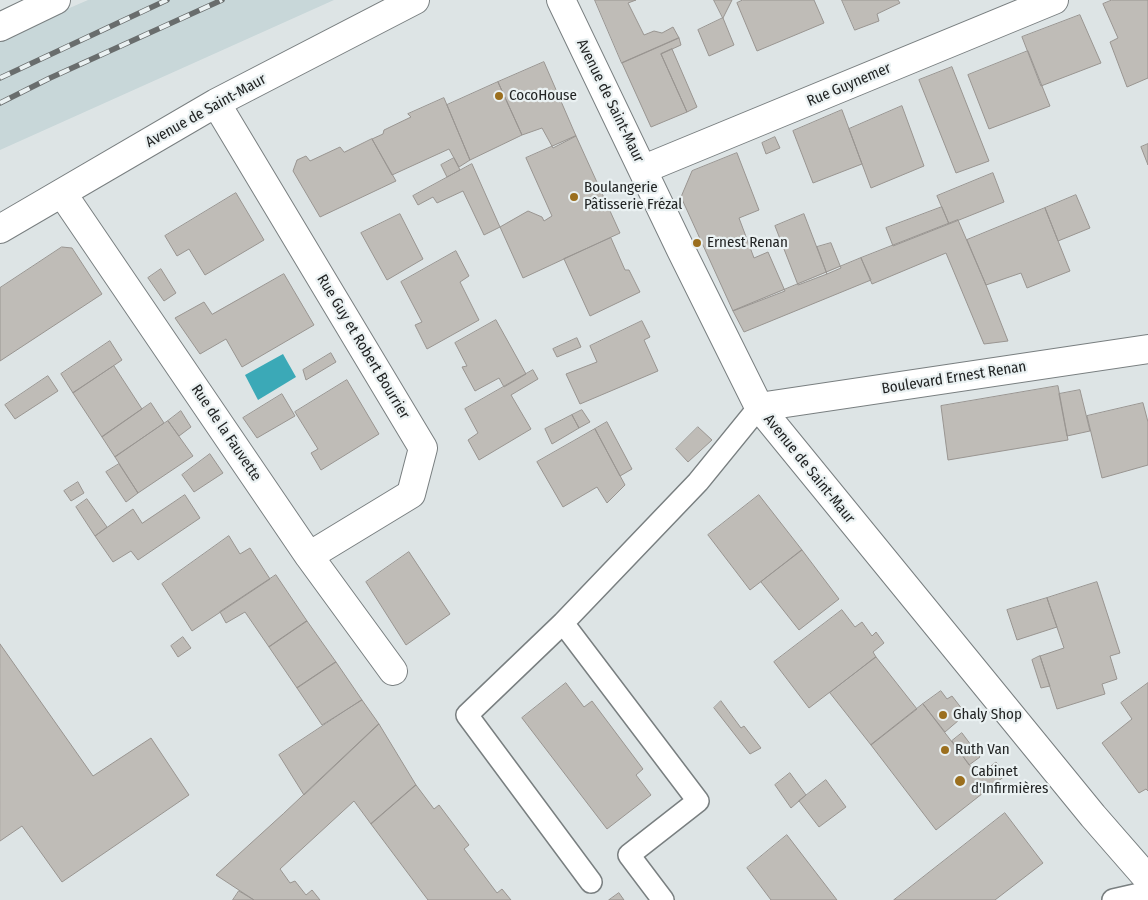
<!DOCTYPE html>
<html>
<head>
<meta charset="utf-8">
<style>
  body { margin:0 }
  canvas { display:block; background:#dde4e5 }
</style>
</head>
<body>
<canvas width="1148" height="900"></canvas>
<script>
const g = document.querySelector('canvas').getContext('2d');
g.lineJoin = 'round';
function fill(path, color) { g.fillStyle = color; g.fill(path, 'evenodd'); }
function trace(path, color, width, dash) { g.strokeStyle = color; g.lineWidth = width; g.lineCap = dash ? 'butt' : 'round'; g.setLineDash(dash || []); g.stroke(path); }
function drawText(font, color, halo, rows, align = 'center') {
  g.font = font + ' "Fira Sans Condensed",sans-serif'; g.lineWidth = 4.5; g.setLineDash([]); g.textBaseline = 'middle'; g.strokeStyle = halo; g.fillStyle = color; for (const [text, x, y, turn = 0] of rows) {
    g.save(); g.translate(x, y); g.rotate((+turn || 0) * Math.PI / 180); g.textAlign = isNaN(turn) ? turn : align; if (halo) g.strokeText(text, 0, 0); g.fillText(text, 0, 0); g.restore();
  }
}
const built = new Path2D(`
  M88,0H334L0,150V38Z`);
const water = new Path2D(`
  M283,354L296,377L258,400L245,375Z`);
const building = new Path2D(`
  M595,0H636L628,3L644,35L654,31L662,33L673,27L679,38L622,63Z
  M714,0H732L723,18Z
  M743,0H814L824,23L757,51L737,3Z
  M842,0H898L900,3L877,14L879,21L855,30Z
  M1112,0H1148V78L1127,87L1110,42L1118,38L1103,4Z
  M1080,15L1101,63L1041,86L1022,37Z
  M723,18L734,45L709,56L698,30Z
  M679,38L681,45L661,54L687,112L651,127L622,63Z
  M672,49L697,107L687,112L661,54Z
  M1028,51L1050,106L989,129L968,75Z
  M544,62L576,136L553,148L542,128L522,135L498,82Z
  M952,67L989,161L956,173L919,80Z
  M498,82L522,135L470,160L447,105Z
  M444,98L470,160L459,167L449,149L392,175L372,139L383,134L384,130L411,117L408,114Z
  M902,106L924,166L871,188L849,129Z
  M842,110L862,164L813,183L793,131Z
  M576,136L620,233L523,278L500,227L528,211L542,217L544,221L552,216L526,158Z
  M775,137L780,148L766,154L762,143Z
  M372,139L396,181L320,217L293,171L297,160L306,156L310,161L340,147L344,152Z
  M1148,144V165L1141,147Z
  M737,153L759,210L739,218L754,258L768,252L785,291L733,311L681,197L692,171Z
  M454,158L460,170L447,177L441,165Z
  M472,164L500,227L484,235L463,191L437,203L433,197L418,205L413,196Z
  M993,173L1004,202L949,224L937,196Z
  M236,193L264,240L205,275L189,249L177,256L165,236Z
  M1076,195L1090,228L1058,241L1045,208Z
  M942,207L949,224L893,246L886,228Z
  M1045,208L1070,271L1027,288L1021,273L986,285L967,240Z
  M400,214L423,259L387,280L361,233Z
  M804,214L827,274L798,285L775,226Z
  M958,220L986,285L1008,341L984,344L946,253L872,284L861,258Z
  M611,238L625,270H629L640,292L590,316L564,259Z
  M831,243L841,268L827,274L817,247Z
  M62,247L72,248L102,294L0,361V288Z
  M456,251L469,276L460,282L479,320L427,349L415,325L422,322L401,282Z
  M861,258L871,280L744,332L733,311Z
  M161,269L176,293L164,301L148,278Z
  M284,274L314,325L242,367L226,339L200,354L175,318L204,302L212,314Z
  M496,320L526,374L504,387L499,378L475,391L462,367L467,366L455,343Z
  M642,321L650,337L644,340L658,371L580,404L566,374L597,362L590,346Z
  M577,338L581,347L557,357L553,349Z
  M110,341L122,360L73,393L61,374Z
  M331,353L336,362L306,380L303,370Z
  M114,366L142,409L102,437L73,393Z
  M533,370L538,379L511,395L531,429L479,460L468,440L478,433L465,409Z
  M48,376L58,391L15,419L5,405Z
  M347,380L379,434L321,470L311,453L318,449L295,412Z
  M1058,386L1068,440L948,460L941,406Z
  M1080,390L1090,431L1067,436L1059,394Z
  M282,394L295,416L257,438L243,418Z
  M151,403L164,423L115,457L102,437Z
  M1143,403L1148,422V465L1102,478L1087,416Z
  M582,410L590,422L579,428L572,415Z
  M181,411L191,427L179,436L168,421Z
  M572,415L579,428L552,444L545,429Z
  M168,421L193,456L138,493L115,457Z
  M607,422L632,469L620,476L595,429Z
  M698,427L712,440L688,462L676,449Z
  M595,429L625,485L607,503L597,487L563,507L537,462Z
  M210,454L223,473L194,492L182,475Z
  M119,464L138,493L126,502L106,472Z
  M78,482L84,493L71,501L64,491Z
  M185,495L200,518L138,560L131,551L113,562L95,536L133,509L142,523Z
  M759,495L802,550L750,590L708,535Z
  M87,499L107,527L95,536L76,507Z
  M229,536L240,554L250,548L270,579L192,631L162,584Z
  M802,550L839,599L799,630L761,582Z
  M409,552L450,614L406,645L366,582Z
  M276,575L307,621L269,647L245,612L226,623L220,612Z
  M1097,582L1120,653L1110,656L1117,679L1102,684L1105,694L1057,709L1040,656L1064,648L1047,598Z
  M1047,598L1057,627L1017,640L1007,610Z
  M842,610L855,627L862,622L872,636L876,632L884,643L873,652L876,657L809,708L774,662Z
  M307,621L336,662L297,688L269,647Z
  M183,637L191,648L178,657L171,646Z
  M0,644L93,776L151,738L189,795L62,882L22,826L0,841Z
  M1040,656L1050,686L1041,688L1032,660Z
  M876,657L917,709L871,745L830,693Z
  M336,662L362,700L322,725L297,688Z
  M566,683L584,707L592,701L643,769L636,775L651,795L607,829L522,718Z
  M1148,683V791L1146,789L1139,793L1102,743L1132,719L1121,703Z
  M941,691L947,699L952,696L966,714L945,732L923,704Z
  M362,700L379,724L304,795L279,755Z
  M721,701L741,728L744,726L761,748L750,754L714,708Z
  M923,704L978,776L996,762L1006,775L936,830L871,745Z
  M379,724L416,785L371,824L354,801L280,869L290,883L295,881L306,895L312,890L320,900H254L216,875L283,814Z
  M962,733L980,757L969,765L952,741Z
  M790,773L806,795L791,808L775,785Z
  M826,780L846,807L819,827L799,801Z
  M416,785L434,809L439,805L469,845L464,849L497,893L502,889L511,900H428L371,824Z
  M1005,813L1043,863L995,900H894Z
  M787,835L837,900H771L747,868Z
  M239,891L254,900H233Z
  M619,893L624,900H609Z`);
const service = new Path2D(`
  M563,623L698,801L629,855L663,900
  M591,882L467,715L563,623L698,482L759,407
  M1113,900L1148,892`);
const minor = new Path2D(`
  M561,0L681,250L759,407L1093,816L1148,879
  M216,103L423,448L411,494L309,556
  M644,169L1054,0
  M62,193L309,556L393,671
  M0,229L216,103L415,0
  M759,407L1148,349`);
const tertiary = new Path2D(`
  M0,27L56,0`);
const rail = new Path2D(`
  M0,78L167,0
  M0,103L50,78L222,0`);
const markers = [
  [499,96,5,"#9b6f1e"],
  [574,197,5,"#9b6f1e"],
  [697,243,5,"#9b6f1e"],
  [943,715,5,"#9b6f1e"],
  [945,750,5,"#9b6f1e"],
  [960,781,6,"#9b6f1e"]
];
const streetNames = [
  ["Rue Guynemer",849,85,-23],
  ["Avenue de Saint-Maur",610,101,64],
  ["Avenue de Saint-Maur",206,111,-29],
  ["Rue Guy et Robert Bourrier",363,347,59],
  ["Boulevard Ernest Renan",954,378,-9],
  ["Rue de la Fauvette",226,433,56],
  ["Avenue de Saint-Maur",809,469,51]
];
const poiNames = [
  ["CocoHouse",509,96],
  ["Boulangerie",584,188],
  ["Pâtisserie Frézal",584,205],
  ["Ernest Renan",707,243],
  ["Ghaly Shop",953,715],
  ["Ruth Van",955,750],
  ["Cabinet",971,772],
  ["d'Infirmières",971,789]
];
fill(built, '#c8d7d9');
fill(water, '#3ba9b7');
fill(building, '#bfbcb7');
trace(building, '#999591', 1);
trace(service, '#797f80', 24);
trace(minor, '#797f80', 30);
trace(tertiary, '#797f80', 30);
trace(service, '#fff', 21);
trace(minor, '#fff', 28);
trace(tertiary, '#fff', 28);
trace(rail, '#696d6d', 5.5);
trace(rail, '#eaf1f2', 4, [11]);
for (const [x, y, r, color] of markers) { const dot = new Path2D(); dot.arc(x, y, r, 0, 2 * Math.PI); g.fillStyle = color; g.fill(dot); trace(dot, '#eaf1f2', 2); }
drawText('15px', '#222424', '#eaf1f2', streetNames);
drawText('15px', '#222424', '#eaf1f2', poiNames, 'left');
</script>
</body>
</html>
